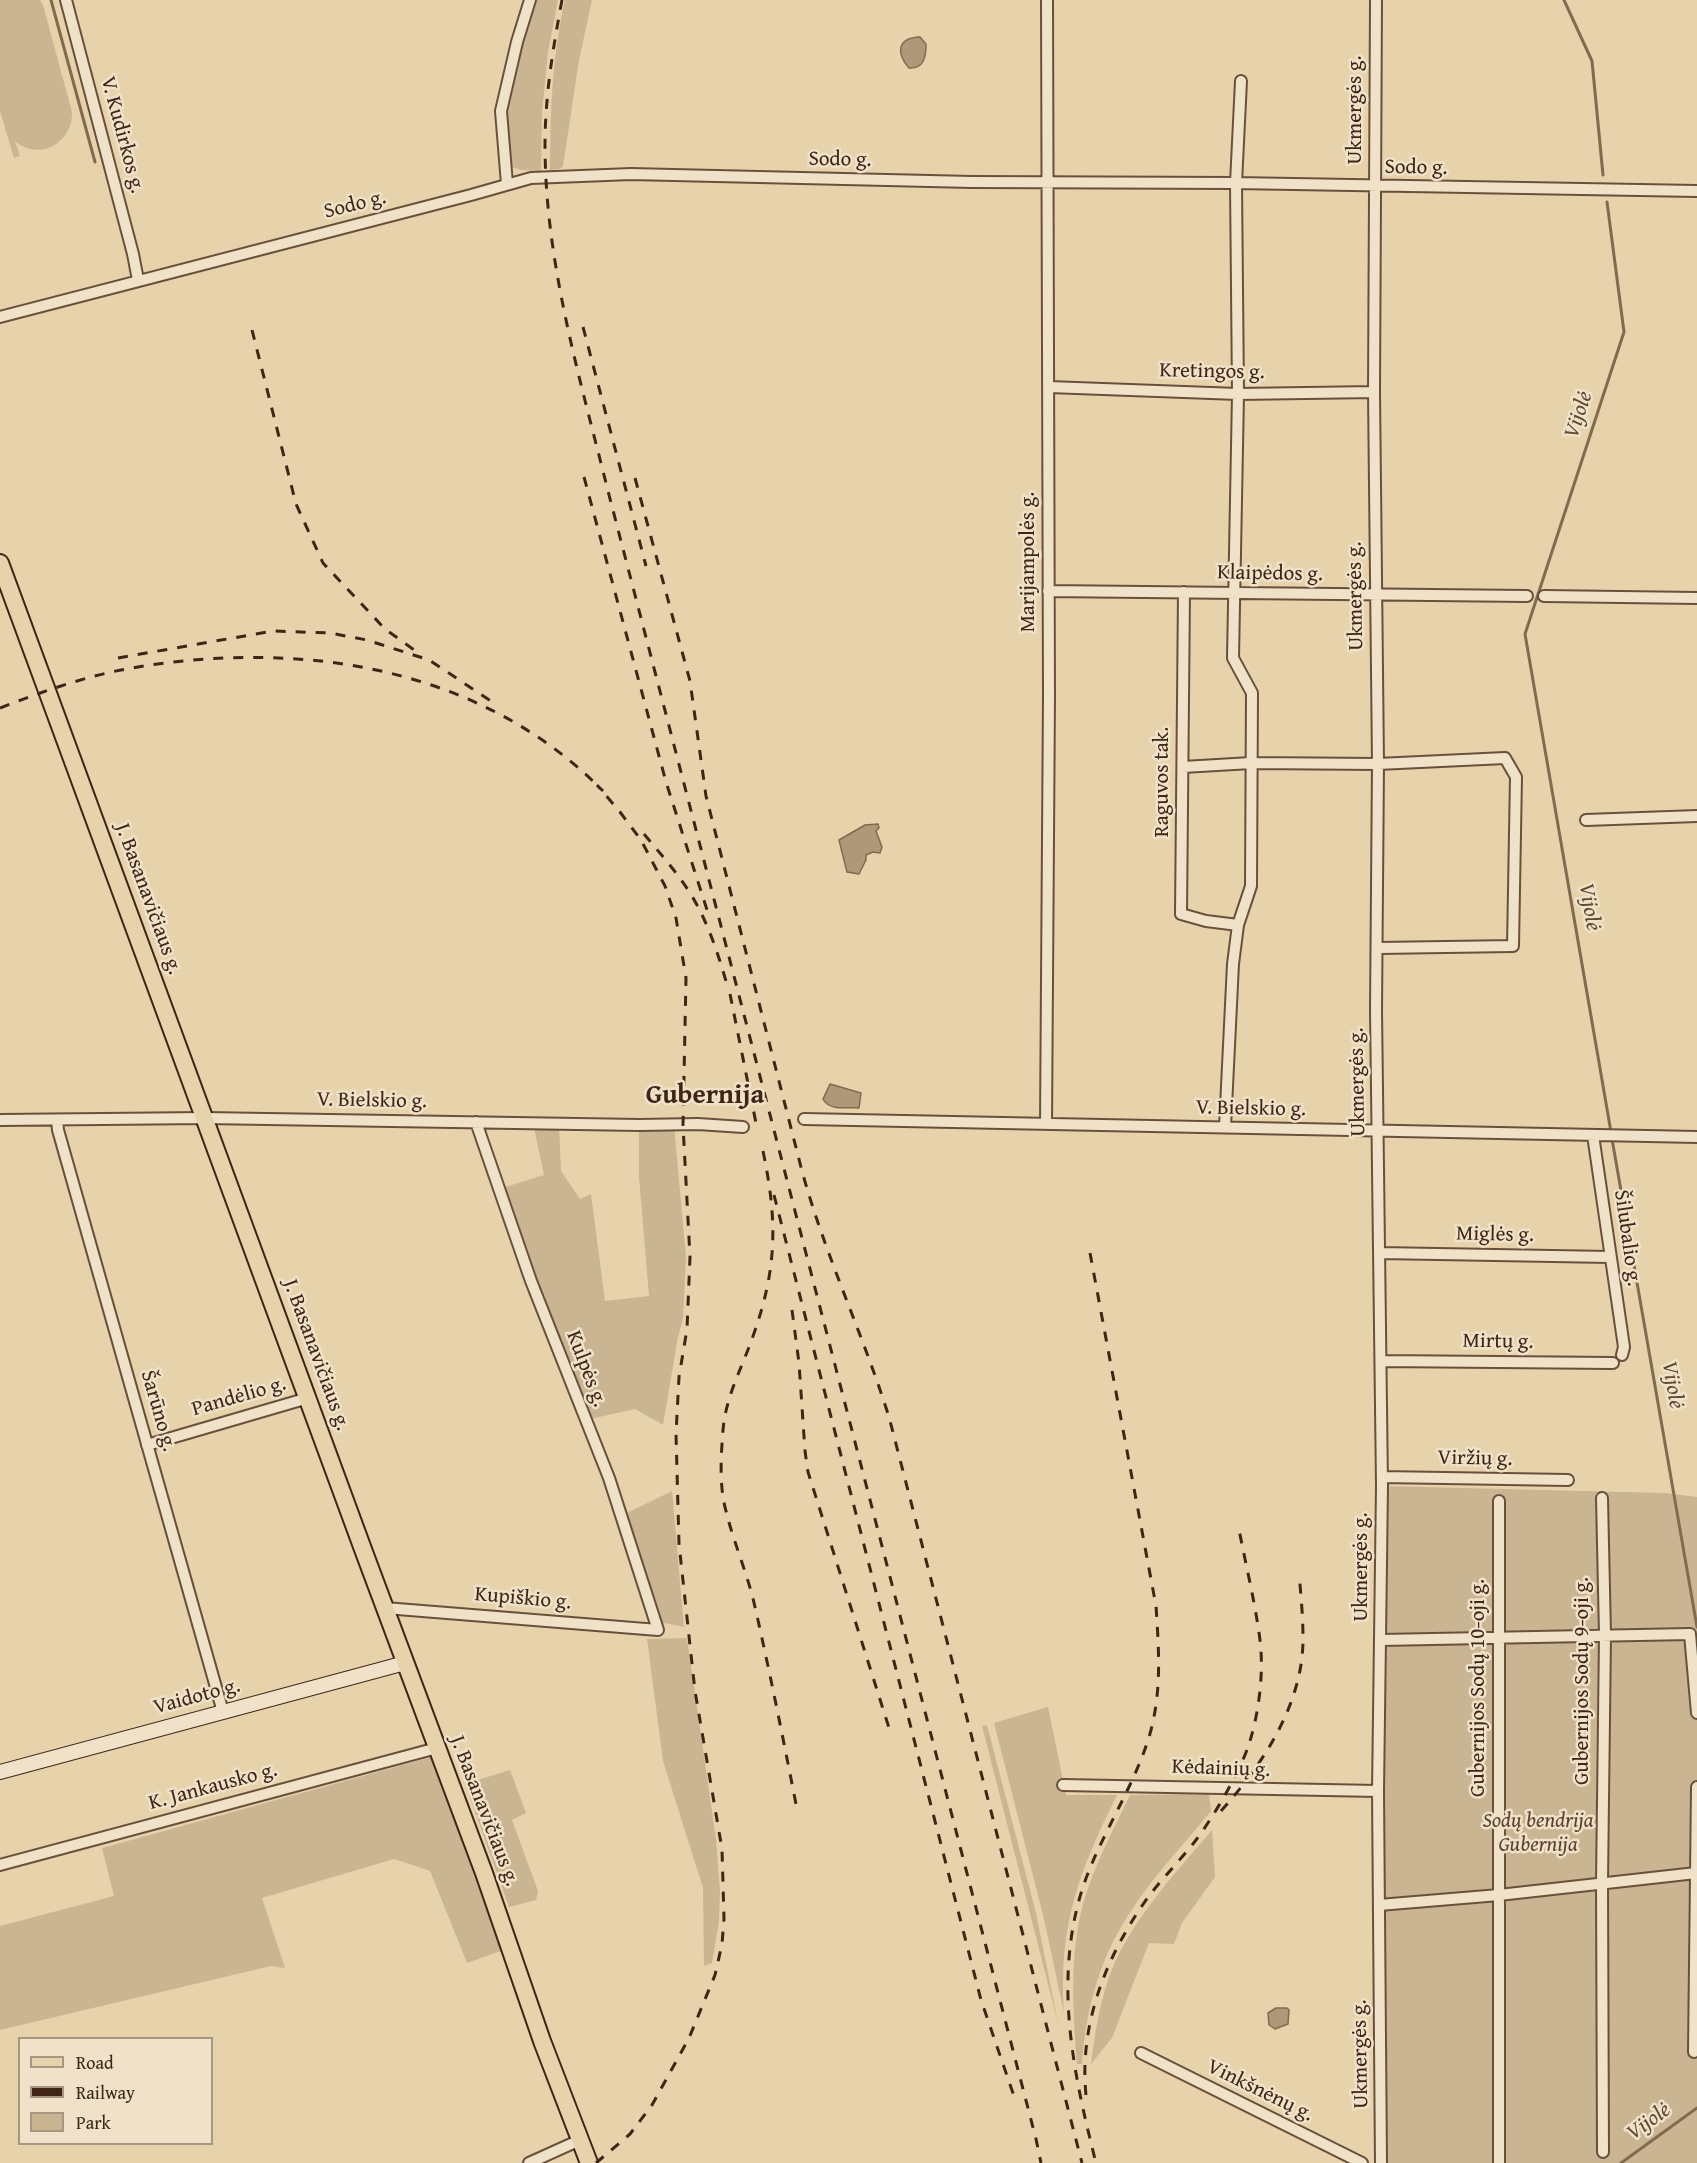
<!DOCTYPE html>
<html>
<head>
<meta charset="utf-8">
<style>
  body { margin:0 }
  #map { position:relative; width:1697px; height:2163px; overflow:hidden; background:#e6d3ab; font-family:"Gentium Book Plus",serif }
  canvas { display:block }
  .legend { position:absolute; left:18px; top:2037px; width:195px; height:108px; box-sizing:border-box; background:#efe2c8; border:2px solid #a99681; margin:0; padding:8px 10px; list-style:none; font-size:18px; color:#402516 }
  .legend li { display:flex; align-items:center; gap:12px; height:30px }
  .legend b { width:30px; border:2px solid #a99681 }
</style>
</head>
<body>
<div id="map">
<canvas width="1697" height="2163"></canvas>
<ul class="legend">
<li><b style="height:8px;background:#e6d3ab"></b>Road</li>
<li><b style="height:8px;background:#402516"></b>Railway</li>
<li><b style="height:16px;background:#cab592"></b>Park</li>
</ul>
</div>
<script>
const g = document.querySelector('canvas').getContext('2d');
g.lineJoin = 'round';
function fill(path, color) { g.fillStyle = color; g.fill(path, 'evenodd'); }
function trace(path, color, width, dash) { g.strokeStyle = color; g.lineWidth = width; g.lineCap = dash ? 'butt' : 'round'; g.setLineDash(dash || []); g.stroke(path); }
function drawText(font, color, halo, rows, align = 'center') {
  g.font = font + ' "Gentium Book Plus",serif'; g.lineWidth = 5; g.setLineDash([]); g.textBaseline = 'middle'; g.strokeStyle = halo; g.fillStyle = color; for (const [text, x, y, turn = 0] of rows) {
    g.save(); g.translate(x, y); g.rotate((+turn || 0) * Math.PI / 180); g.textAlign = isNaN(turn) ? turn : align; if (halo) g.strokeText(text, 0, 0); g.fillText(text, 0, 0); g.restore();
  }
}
const green = new Path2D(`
  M0,0H40L43,5L72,112C73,143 39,162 15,141L20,156L14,158L0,111Z
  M534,0H558L548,52L542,112L541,171L521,170L512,167L506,111Z
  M565,0H592L579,60L563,166L560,169L550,170C550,113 552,56 565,0Z
  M533,1123L559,1124L561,1171L580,1199L591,1194L605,1301L649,1296L639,1177V1125H674L686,1257L683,1319L678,1337L663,1425L635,1409L590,1419L499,1189L544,1175Z
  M1382,1486L1665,1493L1697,1497V2163H1381Z
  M672,1491L684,1627L659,1622L625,1514Z
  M687,1638L716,1839L720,1891L719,1921L712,1963L704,1966L703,1888L663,1761L647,1639Z
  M1048,1707L1066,1795H1117C1079,1872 1058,1925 1064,2013L1044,1919L994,1723Z
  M987,1725L1036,1913L1058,2023L982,1726Z
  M432,1757L501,1951L467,1963L430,1871L394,1859L262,1898L285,1968L271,1966L0,2030V1926L114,1896L102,1848Z
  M510,1770L526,1813L512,1820L538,1891L536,1900L509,1907L465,1784Z
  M1209,1794L1211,1811C1186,1842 1157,1872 1135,1905C1101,1954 1086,2005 1082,2064H1077C1073,2011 1069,1957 1083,1904C1094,1866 1113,1830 1130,1795Z
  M1212,1830L1215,1877L1182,1923L1174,1944L1149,1943L1112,2038L1091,2064C1095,2032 1100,2000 1112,1969C1134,1917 1176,1872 1212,1830Z`);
const water = new Path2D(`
  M920,37L926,44C926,57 924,69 909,68C896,53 897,38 920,37Z
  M878,824L879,828L876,831L882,847L880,853L873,852L866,855V860L859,874L847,872L839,840L865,825Z
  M830,1084L861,1093L859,1108C847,1107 829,1111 823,1099Z
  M1276,2008H1287L1289,2010L1288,2024L1275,2029L1269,2025L1268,2013Z`);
const stream = new Path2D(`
  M51,0L95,162
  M1564,0L1592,61L1603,175
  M1607,202L1624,332L1525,634L1611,1132
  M1612,1139L1697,1627
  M1621,2163L1697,2108`);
const street = new Path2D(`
  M66,0L133,254L138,280
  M1376,0L1374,392L1378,764L1376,1010L1382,1486L1378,1791L1381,2163
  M507,184L501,111L517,42L530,0
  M0,317L471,195L531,178L631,174L972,182L1236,183L1697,191
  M1049,387L1238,394L1374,392
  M1048,591L1527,596
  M1184,592L1181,914L1206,921L1238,925
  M1544,596L1697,598
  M1183,767L1251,763L1378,764L1505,758L1516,777L1513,946L1378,948
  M1586,820L1697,816
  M804,1119L1697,1137
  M0,1120L205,1118L639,1125L698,1124L743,1127
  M57,1120L58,1130L223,1712
  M1046,1124L1049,695L1047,0
  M1225,1127L1233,964L1238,925L1251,886L1252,693L1233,658L1238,394L1236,183L1241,81
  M1593,1135L1624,1347L1622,1355
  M1380,1253L1610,1257
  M1381,1361L1613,1363
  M147,1445L308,1398
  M1382,1477L1568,1480
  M1602,1498L1605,1635L1602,1882L1603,2152
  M1499,1501V2163
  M385,1608L658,1630L609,1478L531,1281L476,1122
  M1381,1640L1690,1634L1697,1713
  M1063,1785L1378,1791
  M0,1865L437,1748
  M1379,1905L1499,1895L1696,1873
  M1694,2052L1697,1787
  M1141,2053L1362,2163
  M529,2163L580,2140`);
const secondary = new Path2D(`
  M0,1772L405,1663`);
const primary = new Path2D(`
  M0,563L364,1552L484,1873L542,2041L589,2163`);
const rail = new Path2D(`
  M562,0C553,48 545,96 545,145C545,263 580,378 608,491L1036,2139L1041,2163
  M583,327L646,566
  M252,330L296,504L323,563L385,629L417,652
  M584,477L666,782L708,913
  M635,478L690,681L706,796L802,1171C825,1255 863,1334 889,1417L1082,2163
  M118,658L273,631L330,633L367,640L429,660L497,705
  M0,708C39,693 80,678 121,670C291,638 477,663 603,791
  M644,834C663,857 683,879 697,905C711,931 720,960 728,988
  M730,994L756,1123
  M763,1151C778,1223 777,1270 752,1339C741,1370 726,1396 723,1430C721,1456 719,1486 726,1511C734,1544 748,1575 755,1607C770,1673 783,1738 796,1804
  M774,1195L981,2000L1015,2099
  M1090,1253L1156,1606C1159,1651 1162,1694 1149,1737C1131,1796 1091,1848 1077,1908C1056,1994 1075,2080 1096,2163
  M792,1310L799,1363L805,1451L808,1472L890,1731
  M1221,1811C1263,1764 1303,1704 1303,1639C1303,1617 1301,1595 1299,1574
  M1086,2095C1079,2026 1105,1959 1144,1903C1160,1880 1180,1861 1196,1840C1214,1816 1240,1772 1249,1744C1259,1713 1264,1673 1260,1640C1255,1601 1245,1562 1238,1524
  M596,2163L630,2134L652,2105L689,2038L715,1975L722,1944L724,1919L722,1849L695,1691L679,1544L676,1434L679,1377L687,1329L690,1257L683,1125L686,978L676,918L665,886L641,840L620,812L597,785`);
const streetNames = [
  ["Ukmergės g.",1356,110,-90],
  ["V. Kudirkos g.",122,135,75],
  ["Sodo g.",840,160,1],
  ["Sodo g.",1416,168,1],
  ["Sodo g.",355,205,-14],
  ["Kretingos g.",1212,372,1],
  ["Marijampolės g.",1029,562,-90],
  ["Klaipėdos g.",1270,574,1],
  ["Ukmergės g.",1356,596,-91],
  ["Raguvos tak.",1163,782,-90],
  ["J. Basanavičiaus g.",148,899,70],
  ["Ukmergės g.",1358,1082,-91],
  ["V. Bielskio g.",372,1101,1],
  ["V. Bielskio g.",1251,1109,1],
  ["Miglės g.",1495,1235,1],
  ["Šilubalio g.",1627,1238,82],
  ["Mirtų g.",1498,1342,1],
  ["J. Basanavičiaus g.",316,1355,70],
  ["Kulpės g.",586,1369,69],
  ["Pandėlio g.",239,1397,-16],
  ["Šarūno g.",158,1411,74],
  ["Viržių g.",1475,1459,1],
  ["Ukmergės g.",1362,1567,-90],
  ["Kupiškio g.",523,1599,5],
  ["Gubernijos Sodų 9-oji g.",1583,1681,-90],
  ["Gubernijos Sodų 10-oji g.",1479,1688,-90],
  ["Vaidoto g.",197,1697,-15],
  ["Kėdainių g.",1221,1769,2],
  ["K. Jankausko g.",213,1787,-15],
  ["J. Basanavičiaus g.",484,1811,69],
  ["Ukmergės g.",1361,2054,-91],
  ["Vinkšnėnų g.",1260,2091,26]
];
const parkNames = [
  ["Sodų bendrija",1538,1822],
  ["Gubernija",1538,1846]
];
const waterNames = [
  ["Vijolė",1579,415,-72],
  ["Vijolė",1589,907,80],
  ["Vijolė",1672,1385,80],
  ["Vijolė",1649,2122,-36]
];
const districtNames = [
  ["Gubernija",705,1096]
];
fill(green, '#cab592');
fill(water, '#ae9878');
trace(water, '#826a51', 1.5);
trace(stream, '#826a51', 3);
trace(street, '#6a503b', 14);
trace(secondary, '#402516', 16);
trace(primary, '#402516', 20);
trace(street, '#efe2c8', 10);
trace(secondary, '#efe2c8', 14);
trace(primary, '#e6d3ab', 16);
trace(rail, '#402516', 3, [10, 10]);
drawText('21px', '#402516', '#efe2c8', streetNames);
drawText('italic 21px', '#5c422f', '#efe2c8', parkNames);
drawText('italic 22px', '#614833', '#efe2c8', waterNames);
drawText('bold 27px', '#402516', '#efe2c8', districtNames);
</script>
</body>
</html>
